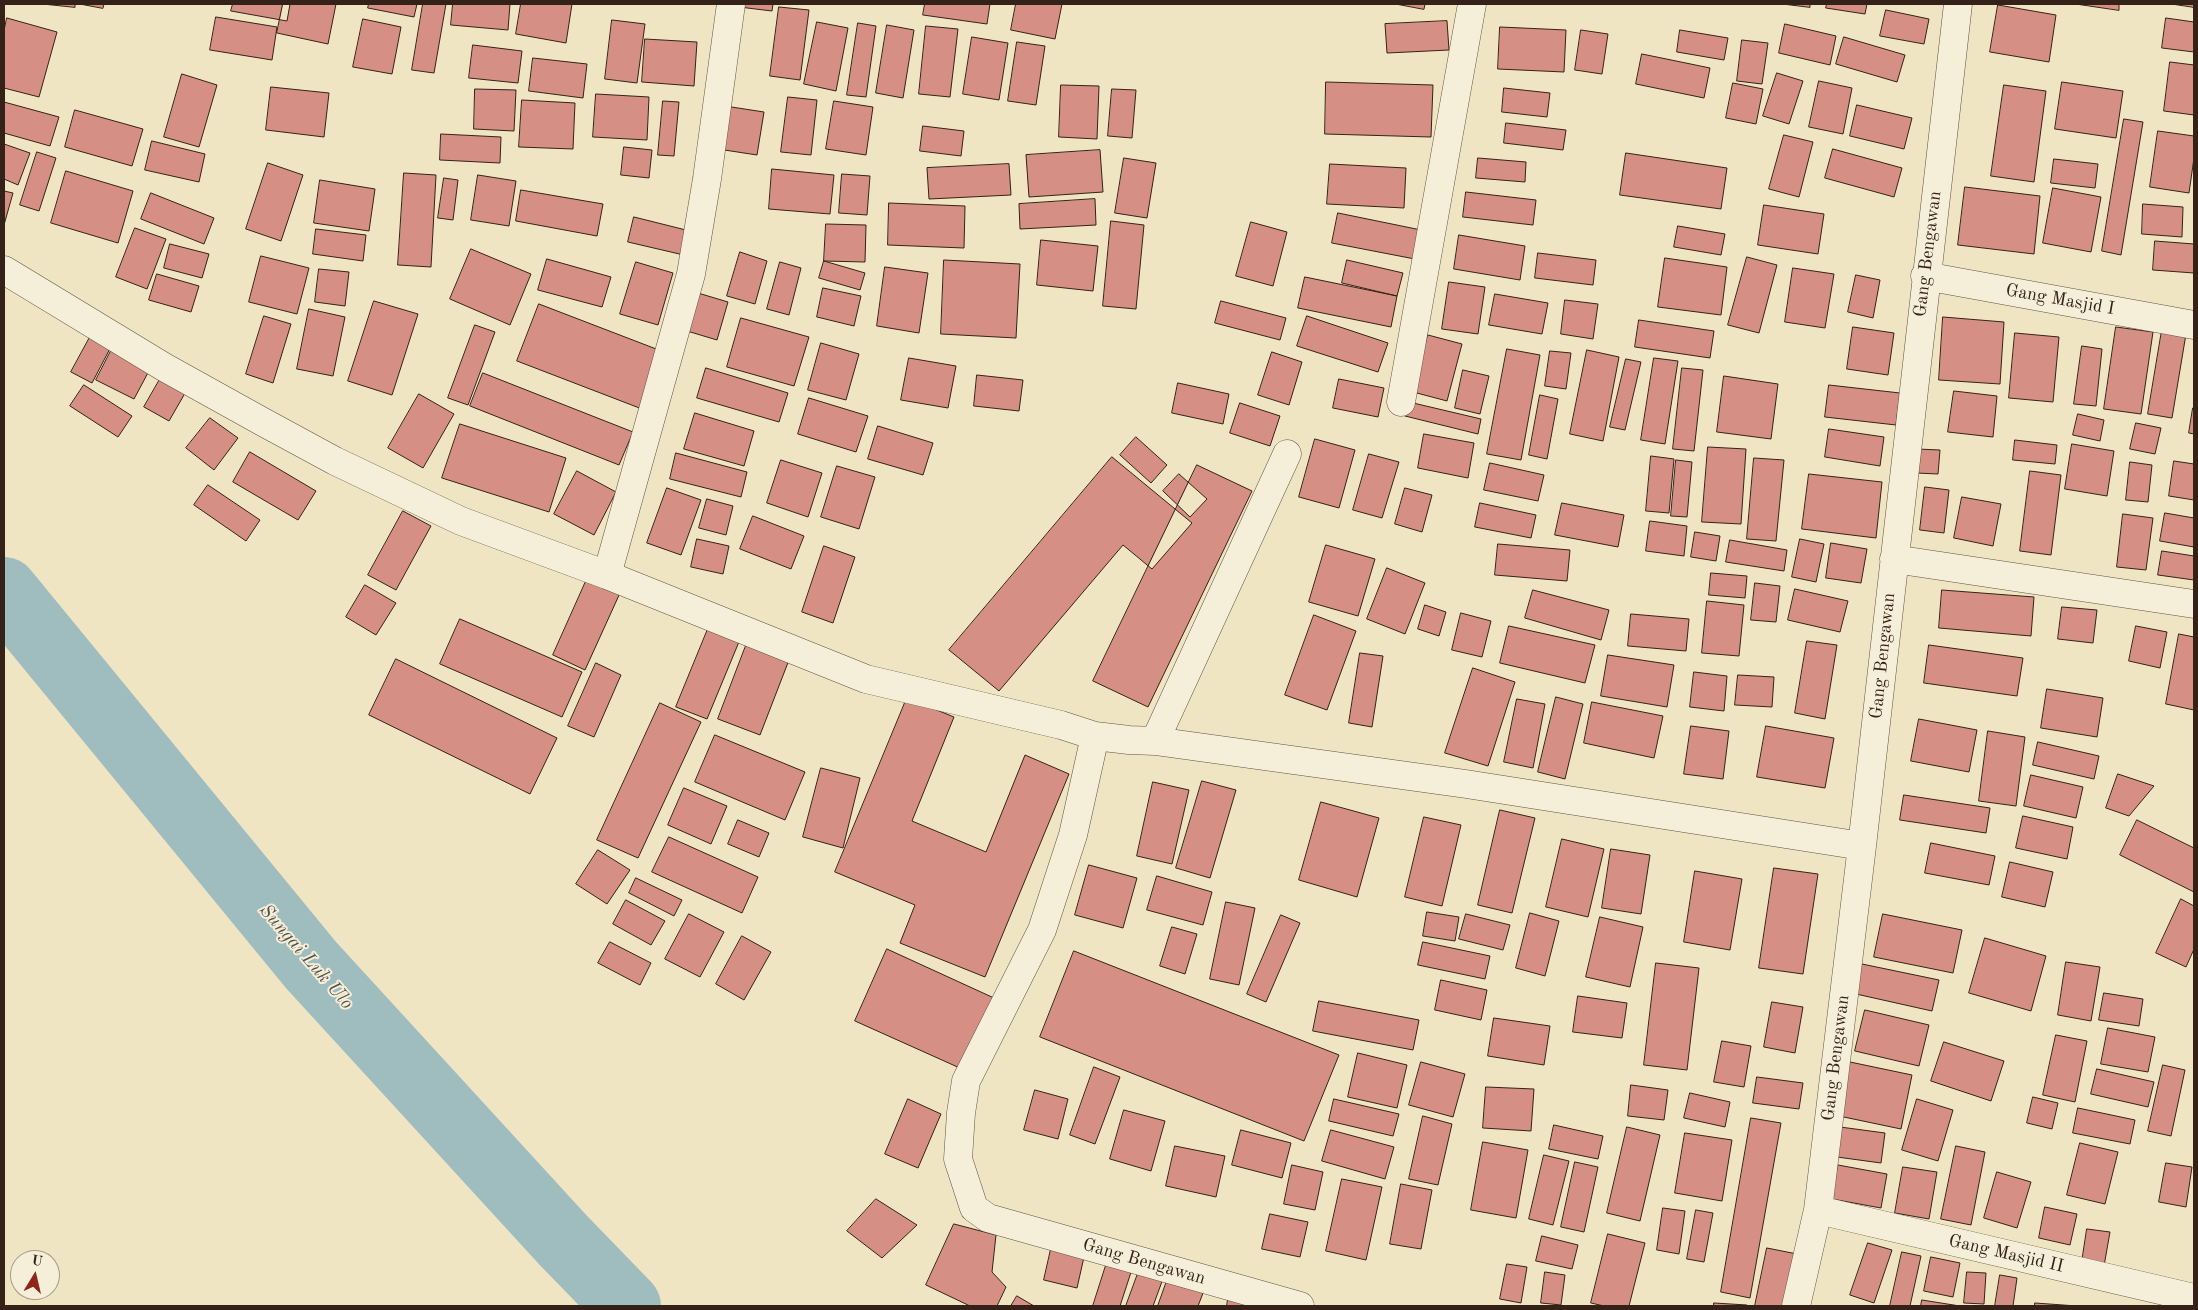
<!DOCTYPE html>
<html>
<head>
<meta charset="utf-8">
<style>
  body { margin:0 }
  #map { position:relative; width:2198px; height:1310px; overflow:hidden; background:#efe5c3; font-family:"Old Standard TT",serif }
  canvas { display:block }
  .frame { position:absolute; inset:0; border:5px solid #342117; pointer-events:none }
  .north { position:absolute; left:10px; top:1250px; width:50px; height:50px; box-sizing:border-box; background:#f5eed8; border:1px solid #a89c8b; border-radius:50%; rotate:9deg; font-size:14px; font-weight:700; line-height:20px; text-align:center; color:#342117 }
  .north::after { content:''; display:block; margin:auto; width:18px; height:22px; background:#8f2418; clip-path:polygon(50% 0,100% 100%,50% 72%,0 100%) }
</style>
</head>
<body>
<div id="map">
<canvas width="2198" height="1310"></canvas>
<div class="frame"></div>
<div class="north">U</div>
</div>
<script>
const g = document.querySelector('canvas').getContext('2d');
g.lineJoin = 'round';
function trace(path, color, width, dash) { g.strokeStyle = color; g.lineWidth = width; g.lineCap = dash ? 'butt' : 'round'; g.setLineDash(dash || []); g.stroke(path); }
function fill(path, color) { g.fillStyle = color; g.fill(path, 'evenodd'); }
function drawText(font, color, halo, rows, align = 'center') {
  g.font = font + ' "Old Standard TT",serif'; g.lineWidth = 4; g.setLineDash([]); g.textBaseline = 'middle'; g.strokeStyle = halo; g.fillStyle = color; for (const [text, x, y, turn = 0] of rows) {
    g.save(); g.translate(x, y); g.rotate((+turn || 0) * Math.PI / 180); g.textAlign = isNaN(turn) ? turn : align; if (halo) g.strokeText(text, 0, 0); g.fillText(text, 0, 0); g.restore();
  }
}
const river = new Path2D(`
  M4,591L311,965L563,1240L627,1306`);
const building = new Path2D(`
  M43,4H75V7Z
  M80,4H104L103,8Z
  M233,4H290L287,21L231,11Z
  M283,4H336L328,44L277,33Z
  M369,4H417L414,17L368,8Z
  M423,4H446L434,73L412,70Z
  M453,4H510L508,30L451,25Z
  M521,4H572L566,43L516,34Z
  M739,4H773L772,11L739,7Z
  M925,4H990L987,24L923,15Z
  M1016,4H1062L1055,39L1011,30Z
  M1396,4H1425L1424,9Z
  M1783,4H1810V7Z
  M1827,4H1867L1865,14L1826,8Z
  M2076,4H2119V10Z
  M2172,4H2194V7Z
  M1998,5L2056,15L2049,62L1990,52Z
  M779,7L809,10L800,80L770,76Z
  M1886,10L1929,19L1924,44L1880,36Z
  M216,17L277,27L272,60L210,50Z
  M7,18L57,32L39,97L4,88V31Z
  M2166,18L2194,22V52L2162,48Z
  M363,19L401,27L392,74L353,67Z
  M612,20L645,24L637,83L605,79Z
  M1447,21L1449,50L1387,53L1385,24Z
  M817,22L848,28L836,91L804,84Z
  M858,23L876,26L866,97L847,95Z
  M1785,24L1836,36L1830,65L1779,53Z
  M887,25L914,30L903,98L876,93Z
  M926,26L958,29L950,97L919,94Z
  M1500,27L1566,30L1564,72L1498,69Z
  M1581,30L1608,34L1602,74L1575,70Z
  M1680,30L1728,38L1724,60L1677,52Z
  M972,37L1008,43L999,100L963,94Z
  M1844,37L1905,55L1897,82L1836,64Z
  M645,39L697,42L694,86L642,82Z
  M1742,40L1768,43L1762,84L1737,81Z
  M1017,42L1045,46L1036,105L1008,101Z
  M473,45L522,51L518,83L469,78Z
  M1642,54L1710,68L1704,98L1636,84Z
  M533,58L587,64L583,98L529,91Z
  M2170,62L2194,65V115L2164,111Z
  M1777,73L1803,81L1789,124L1763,116Z
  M182,74L217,85L199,147L164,137Z
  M1819,81L1852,88L1843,134L1809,127Z
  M1326,82L1433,85L1431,137L1325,134Z
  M2062,82L2123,91L2116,138L2055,129Z
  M1733,83L1763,89L1756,124L1726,118Z
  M1061,85L1099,86L1097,139L1059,137Z
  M2004,85L2046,91L2034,182L1991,176Z
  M271,87L329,93L324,137L266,130Z
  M1504,88L1550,93L1547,117L1502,112Z
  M475,89L516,90L514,131L474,129Z
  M1112,89L1136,90L1132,138L1108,136Z
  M596,94L649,97L647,140L593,137Z
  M788,97L817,100L811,155L781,152Z
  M522,100L575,103L573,149L519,147Z
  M663,101L679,102L674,156L658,155Z
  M834,101L873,107L866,155L826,149Z
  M4,102L59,117L50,146L4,133Z
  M1857,105L1912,118L1904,149L1850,136Z
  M725,106L764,112L757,155L718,149Z
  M75,110L143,129L132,166L65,147Z
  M2124,119L2143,122L2121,255L2102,251Z
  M1506,123L1566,130L1563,150L1504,143Z
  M923,126L964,131L961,156L920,151Z
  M2158,131L2194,136V158L2189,193L2150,187Z
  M441,134L501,137L500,163L440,160Z
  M1784,135L1813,142L1799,197L1769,189Z
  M152,141L205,154L199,182L145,170Z
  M4,144L30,153L18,185L4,179Z
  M624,147L652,150L649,178L621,175Z
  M1833,149L1902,168L1894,197L1825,178Z
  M1100,150L1103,192L1029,197L1026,155Z
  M37,152L56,158L39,211L20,205Z
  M1626,153L1727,168L1721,209L1620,195Z
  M1124,158L1156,163L1147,218L1115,213Z
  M1478,158L1526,162L1525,182L1476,178Z
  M2054,159L2098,164L2095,188L2051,183Z
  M268,163L303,175L281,241L246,229Z
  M1009,164L1011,195L929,199L927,168Z
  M1330,164L1406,168L1404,208L1327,204Z
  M772,169L834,175L830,214L769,209Z
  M66,171L133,191L118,243L51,223Z
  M404,173L436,175L431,267L398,265Z
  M842,174L870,176L867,215L839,213Z
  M478,175L516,181L509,226L471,220Z
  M444,178L458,180L453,220L438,218Z
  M320,180L375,189L369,231L314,223Z
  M1965,187L2040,196L2034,254L1958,245Z
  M2053,188L2101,197L2091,252L2043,243Z
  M521,190L603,204L597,236L516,221Z
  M4,191L13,193L4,225Z
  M1466,192L1536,200L1533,225L1463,217Z
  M151,193L214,218L204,244L141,219Z
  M1095,199L1096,225L1020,229L1019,204Z
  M889,203L965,206L964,248L888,245Z
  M2143,204L2183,207L2182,237L2142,234Z
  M1764,205L1824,214L1818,254L1758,245Z
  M1338,213L1426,231L1420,260L1332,243Z
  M634,217L694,232L688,256L628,242Z
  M1111,221L1144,225L1136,309L1103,306Z
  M1251,222L1287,232L1273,286L1236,276Z
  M826,224L866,225L865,262L824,261Z
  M1678,226L1725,234L1721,255L1674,247Z
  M135,228L166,239L147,289L116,277Z
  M316,229L366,235L363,261L313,254Z
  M1459,235L1525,246L1520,280L1454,269Z
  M1041,240L1098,246L1093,291L1037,285Z
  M2155,241L2194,244V273L2153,270Z
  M170,244L209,254L202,278L164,268Z
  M471,249L531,274L510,325L450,299Z
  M740,252L767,261L755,304L727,296Z
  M1538,253L1596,260L1593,285L1535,278Z
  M261,256L309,268L297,314L249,302Z
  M1747,257L1777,265L1759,333L1728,325Z
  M1665,258L1727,267L1721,315L1658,307Z
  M547,259L611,277L602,307L538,290Z
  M944,260L1020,264L1016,338L941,334Z
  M1347,260L1403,273L1397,296L1342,283Z
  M824,261L865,273L860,290L819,278Z
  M636,262L673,273L658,325L620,314Z
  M780,262L801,268L789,315L767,309Z
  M885,267L928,273L919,333L877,326Z
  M1793,268L1834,274L1825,328L1785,322Z
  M319,269L349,272L345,306L315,302Z
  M157,274L199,286L191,312L149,300Z
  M1856,275L1880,280L1873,318L1848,312Z
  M1305,277L1397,296L1391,327L1298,308Z
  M1449,282L1485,287L1478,334L1442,329Z
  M823,288L861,296L854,326L817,317Z
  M698,293L728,302L717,340L687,331Z
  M1495,294L1548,303L1542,334L1489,325Z
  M1565,300L1598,304L1593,339L1561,334Z
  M374,301L418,314L392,395L348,381Z
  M1221,301L1286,318L1280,340L1215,323Z
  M539,304L664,352L642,409L517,361Z
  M309,309L345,317L333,376L297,369Z
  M264,316L291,324L273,383L246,374Z
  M1307,316L1388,343L1378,372L1297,346Z
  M1943,317L2004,322L2000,384L1939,380Z
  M741,318L809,337L794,386L727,367Z
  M1639,320L1714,331L1710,358L1635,347Z
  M475,325L495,332L468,405L448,398Z
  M1853,327L1894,333L1888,375L1847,369Z
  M2116,327L2153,332L2141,414L2104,409Z
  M95,328L115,339L92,383L71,372Z
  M2162,330L2186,334L2172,418L2148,414Z
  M2015,333L2059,337L2053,402L2009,398Z
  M1428,335L1462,344L1447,401L1413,392Z
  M821,343L859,354L846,400L808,390Z
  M2082,346L2102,349L2096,406L2074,404Z
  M112,349L150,369L134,399L96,380Z
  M1507,349L1540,355L1521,460L1487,454Z
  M1587,350L1619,357L1603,441L1570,434Z
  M1550,351L1571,353L1566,389L1545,386Z
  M1272,352L1302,362L1289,405L1258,395Z
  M909,358L956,366L948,408L901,400Z
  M1654,358L1678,361L1665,444L1641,440Z
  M1626,359L1641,362L1625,430L1610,427Z
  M706,368L788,393L779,422L697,398Z
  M1682,368L1703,370L1694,451L1673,449Z
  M1463,370L1489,376L1480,414L1455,408Z
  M483,373L633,432L619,465L470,406Z
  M163,374L188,388L169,421L144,407Z
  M977,375L1023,380L1019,411L974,406Z
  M1724,376L1778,384L1771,439L1717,432Z
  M1339,379L1384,388L1378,417L1333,408Z
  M1178,383L1229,394L1223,424L1172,413Z
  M84,385L132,416L118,437L70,406Z
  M1829,385L1900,393L1896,425L1825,417Z
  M1954,391L1997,396L1993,437L1948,432Z
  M419,394L454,414L423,468L388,448Z
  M1540,395L1558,399L1547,459L1529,455Z
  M809,398L868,416L856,452L798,434Z
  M1409,402L1481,419L1478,434L1405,416Z
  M1240,403L1280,416L1270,446L1230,433Z
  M2193,408H2194V434L2189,433Z
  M695,413L754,431L744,466L684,449Z
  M2078,414L2104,420L2100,441L2073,435Z
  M210,418L238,438L214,470L186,448Z
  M2136,423L2161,428L2155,454L2130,449Z
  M460,424L566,458L549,512L442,478Z
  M878,426L933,443L923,475L868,459Z
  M1829,429L1884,437L1880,466L1825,457Z
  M1424,434L1474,443L1468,478L1418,468Z
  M1136,437L1167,465L1151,483L1120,455Z
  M1315,439L1355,450L1339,508L1299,497Z
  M2015,440L2057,445L2055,464L2013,460Z
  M2072,444L2114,451L2107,496L2065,489Z
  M1708,447L1746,449L1741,524L1702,522Z
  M1917,449L1940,450L1938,474L1916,473Z
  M250,452L316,491L298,520L233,482Z
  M676,453L747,472L741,497L670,479Z
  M1369,454L1399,462L1382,518L1353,510Z
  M1651,456L1674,459L1669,513L1646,511Z
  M1112,457L1192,523L1152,569L1123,545L999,691L949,650Z
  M1754,458L1784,460L1776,541L1747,539Z
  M781,460L822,473L808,517L767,503Z
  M1676,460L1692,462L1687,517L1671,516Z
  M2174,461L2194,464V500L2169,496Z
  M2130,462L2152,465L2148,502L2126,500Z
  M1490,463L1544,475L1538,501L1484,490Z
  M1197,465L1252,491L1148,707L1093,681Z
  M837,466L875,477L859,529L821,517Z
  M577,471L616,492L594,535L554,514Z
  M2030,471L2061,475L2051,555L2020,551Z
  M1179,474L1207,499L1190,517L1163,491Z
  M1809,474L1882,482L1876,538L1802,529Z
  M208,485L260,520L246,541L194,505Z
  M1925,487L1949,490L1944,533L1920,530Z
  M667,488L701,500L681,555L647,543Z
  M1405,488L1432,495L1422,532L1395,524Z
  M1962,497L2001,504L1993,546L1954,538Z
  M707,499L733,506L726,535L699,528Z
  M1480,503L1536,515L1531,538L1475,527Z
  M1562,503L1624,515L1618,547L1555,535Z
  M403,511L431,526L396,590L368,575Z
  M2165,513L2194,518V547L2160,541Z
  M2123,514L2153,518L2146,570L2117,567Z
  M753,516L804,536L791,569L740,549Z
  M1650,521L1687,526L1684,556L1646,551Z
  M1695,532L1720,536L1716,561L1691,557Z
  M697,539L729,546L723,574L691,567Z
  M1800,539L1824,544L1816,582L1792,577Z
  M1730,540L1787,550L1784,571L1726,562Z
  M1831,543L1867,549L1861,583L1826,578Z
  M1498,544L1570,550L1567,581L1495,575Z
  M1326,545L1375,559L1358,616L1309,602Z
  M824,546L855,557L833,623L802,612Z
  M2162,551L2194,556V580L2158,575Z
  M1387,568L1425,583L1405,634L1367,619Z
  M1711,573L1747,576L1745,598L1709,595Z
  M587,579L620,593L585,670L553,655Z
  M1755,583L1780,586L1776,622L1751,620Z
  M365,585L396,603L376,635L346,617Z
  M1795,589L1848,601L1840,632L1788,620Z
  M1533,590L1609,610L1601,640L1525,618Z
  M1942,590L2034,597L2031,636L1939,628Z
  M1707,601L1744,605L1739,656L1702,653Z
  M1425,605L1446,612L1439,636L1418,629Z
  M2062,607L2097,610L2093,643L2058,639Z
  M1461,613L1491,621L1482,657L1452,650Z
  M1631,614L1689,619L1686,651L1628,646Z
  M1314,615L1356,631L1327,710L1285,695Z
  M460,619L582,672L562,717L440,664Z
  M710,624L741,637L707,719L676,707Z
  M1509,626L1595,645L1585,683L1500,663Z
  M2136,626L2167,632L2160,668L2129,661Z
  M2179,634L2194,637V710L2166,704Z
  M1807,641L1837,645L1825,719L1795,713Z
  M747,643L789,660L760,735L718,719Z
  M1929,645L2023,658L2017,696L1924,683Z
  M1360,653L1383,656L1372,727L1349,723Z
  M1608,655L1674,665L1667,707L1601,696Z
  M396,659L557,738L530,794L369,715Z
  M596,663L621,675L594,737L568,726Z
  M1473,668L1515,682L1488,766L1445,753Z
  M1694,672L1727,676L1724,711L1690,707Z
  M1738,675L1774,677L1772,707L1735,705Z
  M2047,689L2103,698L2097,737L2041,728Z
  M1556,697L1583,704L1565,779L1538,772Z
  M907,698L954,717L912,821L986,852L1025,755L1069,774L985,977L900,943L915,905L835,872Z
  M1517,699L1545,704L1533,768L1504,762Z
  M1592,702L1663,716L1654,758L1584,743Z
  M660,703L701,722L638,858L597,840Z
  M1919,719L1977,730L1969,772L1911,761Z
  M1691,726L1729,731L1723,779L1684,774Z
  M1766,726L1834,738L1825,788L1757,777Z
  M1988,731L2025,737L2016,806L1979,801Z
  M715,735L805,772L785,820L695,782Z
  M2038,742L2099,756L2094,779L2033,765Z
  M821,768L860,778L843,848L803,837Z
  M2118,774L2154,786L2129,816L2106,808Z
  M2031,775L2083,787L2076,818L2024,806Z
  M1202,781L1236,790L1210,878L1176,868Z
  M1153,782L1189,790L1172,864L1137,856Z
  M684,788L727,806L711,844L668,825Z
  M1904,795L1990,808L1986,833L1900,820Z
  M1321,802L1379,818L1357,897L1299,880Z
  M1500,810L1535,818L1512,913L1478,905Z
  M2023,816L2073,827L2067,859L2016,848Z
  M1424,817L1461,825L1442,906L1405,897Z
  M738,820L769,833L759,857L728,844Z
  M2137,820L2194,848V892L2120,855Z
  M669,837L758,877L742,913L652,872Z
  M1562,839L1604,849L1588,917L1546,907Z
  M1931,843L1995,856L1989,885L1925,873Z
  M1611,849L1650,855L1641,914L1602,908Z
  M598,850L630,870L607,904L576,884Z
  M2010,862L2053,872L2045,907L2002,897Z
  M1089,865L1137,878L1123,928L1075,915Z
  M1774,868L1818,874L1803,974L1759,968Z
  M1695,871L1742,879L1730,950L1684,942Z
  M1157,876L1212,892L1203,925L1147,910Z
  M636,878L682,900L674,916L629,893Z
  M2181,899L2194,906V949L2186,967L2156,953Z
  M626,900L665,921L651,945L613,924Z
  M1226,902L1255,908L1239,985L1210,979Z
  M1427,912L1459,917L1455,941L1423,936Z
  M1530,913L1559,921L1545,976L1516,968Z
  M689,914L724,932L700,977L665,959Z
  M1466,914L1510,925L1503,950L1459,939Z
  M1883,914L1962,930L1953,973L1874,957Z
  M1281,915L1300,923L1266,1002L1247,994Z
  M1600,917L1643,927L1630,987L1586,977Z
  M1172,927L1197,934L1185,974L1160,966Z
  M742,936L771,952L744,1000L716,984Z
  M1985,938L2046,956L2031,1011L1969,993Z
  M610,942L651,963L640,985L598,963Z
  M1423,942L1490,956L1485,979L1418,965Z
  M887,949L994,998L962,1069L855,1021Z
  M1074,951L1339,1055L1304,1141L1040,1037Z
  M2066,962L2100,967L2091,1021L2058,1015Z
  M1656,963L1699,968L1687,1070L1644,1065Z
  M1862,964L1939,980L1932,1011L1856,994Z
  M1441,980L1487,990L1481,1020L1435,1010Z
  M2104,993L2143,999L2139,1026L2099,1020Z
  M1578,996L1627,1003L1622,1038L1573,1032Z
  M1319,1001L1419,1020L1413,1050L1313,1031Z
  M1772,1002L1803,1007L1795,1053L1764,1047Z
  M1865,1010L1929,1025L1919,1066L1855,1051Z
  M1494,1018L1550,1026L1544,1065L1488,1056Z
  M2108,1028L2155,1037L2148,1072L2101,1064Z
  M2056,1035L2087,1041L2075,1102L2043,1095Z
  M1722,1041L1751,1046L1744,1087L1714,1082Z
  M1944,1042L2004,1061L1991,1101L1931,1081Z
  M1358,1053L1407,1065L1397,1108L1348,1097Z
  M1421,1062L1465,1074L1453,1117L1409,1105Z
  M1850,1062L1912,1075L1901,1129L1839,1116Z
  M2163,1065L2185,1070L2171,1136L2148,1131Z
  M1094,1067L1120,1077L1095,1144L1070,1135Z
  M2097,1069L2154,1082L2148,1107L2091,1094Z
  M1757,1077L1803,1083L1799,1109L1753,1103Z
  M1631,1085L1668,1090L1664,1120L1628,1116Z
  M1486,1087L1534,1089L1531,1131L1483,1128Z
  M1035,1090L1068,1099L1058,1139L1024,1130Z
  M1690,1093L1730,1102L1725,1127L1684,1118Z
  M2033,1097L2058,1103L2052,1129L2027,1123Z
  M908,1099L941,1114L918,1168L885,1154Z
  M1334,1099L1399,1114L1393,1136L1329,1121Z
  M1917,1099L1953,1110L1938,1161L1902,1150Z
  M2078,1108L2135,1120L2130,1144L2073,1133Z
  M1124,1110L1165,1121L1151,1171L1110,1159Z
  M1423,1116L1452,1124L1438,1185L1409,1179Z
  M1751,1118L1781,1123L1750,1298L1721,1292Z
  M1554,1125L1603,1136L1598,1159L1549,1149Z
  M1627,1127L1660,1135L1640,1221L1607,1213Z
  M1840,1127L1885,1133L1881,1163L1837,1157Z
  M1241,1130L1291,1143L1282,1178L1232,1165Z
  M1331,1130L1394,1147L1385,1179L1322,1161Z
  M1685,1133L1732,1140L1722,1201L1675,1193Z
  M1483,1142L1528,1150L1516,1218L1471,1210Z
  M2080,1143L2118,1152L2105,1204L2067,1195Z
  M1175,1146L1225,1156L1216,1197L1166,1186Z
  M1956,1146L1985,1152L1971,1225L1941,1219Z
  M1544,1155L1569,1161L1553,1225L1529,1219Z
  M1575,1162L1598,1167L1584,1232L1561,1227Z
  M2166,1163L2192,1167L2186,1207L2159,1202Z
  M1292,1165L1323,1172L1315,1210L1284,1204Z
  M1838,1165L1887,1174L1881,1208L1832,1199Z
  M1903,1167L1937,1172L1929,1219L1895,1213Z
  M1997,1172L2031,1182L2017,1228L1984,1218Z
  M1342,1179L1382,1187L1366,1260L1326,1251Z
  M1401,1184L1432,1190L1421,1249L1390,1244Z
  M876,1199L917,1225L882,1258L847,1231Z
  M2045,1207L2077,1214L2070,1245L2039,1238Z
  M1663,1208L1685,1211L1679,1254L1657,1250Z
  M1696,1210L1713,1213L1704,1262L1687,1259Z
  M1270,1214L1308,1222L1300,1257L1262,1249Z
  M954,1224L996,1235L992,1272L1006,1287L997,1306H970L926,1285Z
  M2087,1229L2110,1232L2104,1266L2082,1262Z
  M1608,1234L1645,1243L1629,1306H1604L1591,1303Z
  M1542,1236L1578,1245L1572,1269L1536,1261Z
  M1868,1243L1892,1250L1874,1303L1850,1295Z
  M1767,1248L1797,1254L1786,1306H1755Z
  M1051,1249L1084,1257L1077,1288L1044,1280Z
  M1902,1252L1921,1256L1910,1306H1890Z
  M1109,1256L1134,1263L1120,1306H1093Z
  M1931,1257L1960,1263L1953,1297L1924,1291Z
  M1507,1264L1527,1267L1521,1303L1500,1299Z
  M1140,1268L1164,1276L1153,1306H1126Z
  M1545,1272L1565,1275L1561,1305L1541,1303Z
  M1967,1272L1986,1273L1984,1304L1964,1303Z
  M1169,1275L1205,1288L1198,1306H1158Z
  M2000,1275L2017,1278L2013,1306H1995Z
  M1017,1296L1034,1306H1011Z
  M1228,1299L1261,1306H1227Z
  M1922,1300L1960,1306H1921Z
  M1714,1303L1747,1305V1306H1714Z
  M2035,1303L2077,1306H2035Z`);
const minor = new Path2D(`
  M4,270L164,367L263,422L335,461L461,521L607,575L866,679L1061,725L1095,736L1129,740L1155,741L1466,784L1862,846
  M1925,276L2194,325
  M1401,402L1472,4
  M1894,559L2194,604
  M607,575L691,274L707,179L731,4
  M1095,736L1073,835L1042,930L966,1081L961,1113L958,1159L974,1208L988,1218L1300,1306
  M1155,741L1287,454
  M1818,1210L2194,1298
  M1796,1306L1818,1210L1862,846L1958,4`);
const streetNames = [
  ["Gang Bengawan",1928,254,-83],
  ["Gang Masjid I",2060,300,10],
  ["Gang Bengawan",1883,656,-84],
  ["Gang Bengawan",1836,1058,-83],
  ["Gang Masjid II",2006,1254,13],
  ["Gang Bengawan",1144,1262,16]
];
const waterNames = [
  ["Sungai Luk Ulo",306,957,49]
];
trace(river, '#9fbcbe', 68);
fill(building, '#d68f84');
trace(building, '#342117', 1);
trace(minor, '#635242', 29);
trace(minor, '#f5eed8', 28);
drawText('18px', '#342117', '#f5eed8', streetNames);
drawText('italic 19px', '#545049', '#f5eed8', waterNames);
</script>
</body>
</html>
